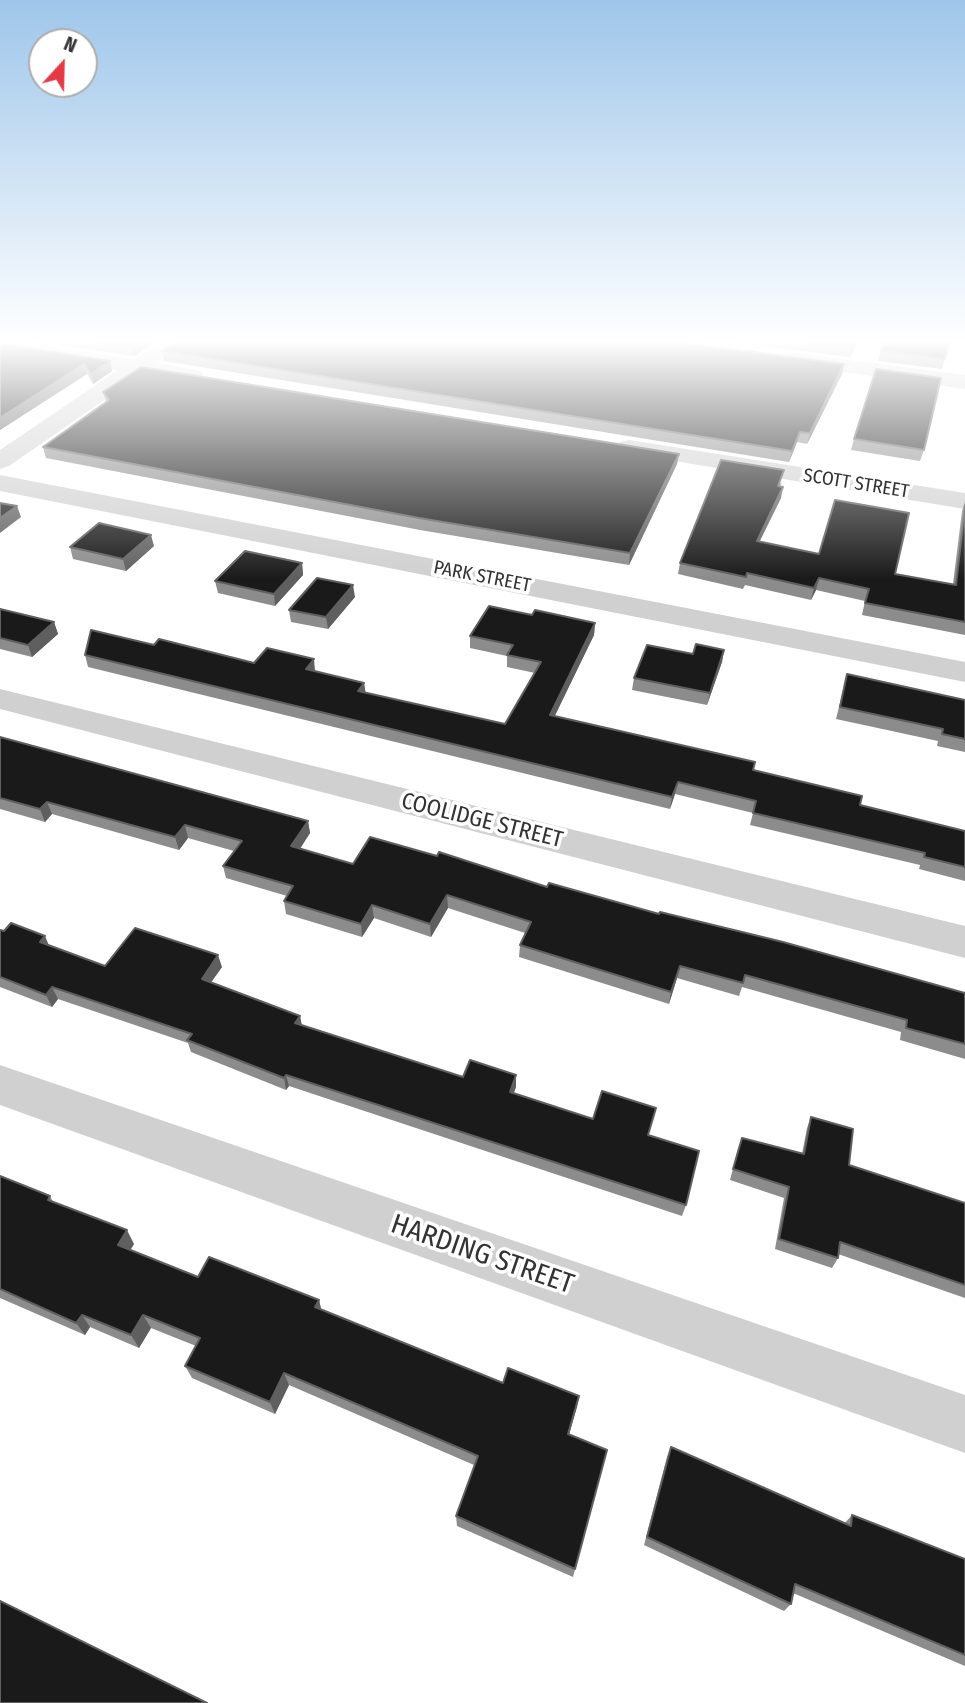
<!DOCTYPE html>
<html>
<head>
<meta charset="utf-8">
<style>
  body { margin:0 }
  #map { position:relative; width:965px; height:1703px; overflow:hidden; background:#fff; font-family:"Fira Sans Condensed",sans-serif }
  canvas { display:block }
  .north { position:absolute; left:28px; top:28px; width:70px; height:70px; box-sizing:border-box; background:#fff; border:2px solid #adadad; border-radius:50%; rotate:22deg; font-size:19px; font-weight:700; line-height:28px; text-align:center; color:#333 }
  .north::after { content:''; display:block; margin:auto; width:24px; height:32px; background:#e63946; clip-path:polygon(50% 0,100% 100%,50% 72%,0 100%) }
</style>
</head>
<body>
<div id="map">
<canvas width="965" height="1703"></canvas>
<div class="north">N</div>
</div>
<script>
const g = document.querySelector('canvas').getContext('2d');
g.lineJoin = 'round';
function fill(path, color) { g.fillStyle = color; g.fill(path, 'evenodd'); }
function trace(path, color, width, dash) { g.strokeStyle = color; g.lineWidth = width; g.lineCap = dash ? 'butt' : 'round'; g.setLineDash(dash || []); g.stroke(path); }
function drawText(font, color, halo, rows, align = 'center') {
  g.font = font + ' "Fira Sans Condensed",sans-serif'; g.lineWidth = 7; g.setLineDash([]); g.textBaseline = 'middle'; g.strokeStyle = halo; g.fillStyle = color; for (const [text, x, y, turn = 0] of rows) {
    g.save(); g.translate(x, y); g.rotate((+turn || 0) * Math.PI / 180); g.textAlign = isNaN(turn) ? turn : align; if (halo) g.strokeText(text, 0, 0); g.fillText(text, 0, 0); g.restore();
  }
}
const minor = new Path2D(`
  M0,341H18L134,360L163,341H186L157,363L201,371L204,376L201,381L193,383L142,374L9,466L0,469V450L118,370L0,350Z
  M794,353L965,375V389L786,364L783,359L786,354Z
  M629,440L965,493V509L620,452L617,447L620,442Z
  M0,475L965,662V682L0,491Z
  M0,689L965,926V958L0,709Z
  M0,1065L965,1395V1453L0,1105Z`);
const wall = new Path2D(`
  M33,341H159L134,356Z
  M724,341H858L850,357Z
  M877,341H950L942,369L878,361L883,343Z
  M0,343L110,361L112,371L93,384L87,374L0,430Z
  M162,351L844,364L842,374L807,444L797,442L789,462L164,361Z
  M103,392L679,454L677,464L629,565L420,530L46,458L43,447L106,402Z
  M854,439L924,450L920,461L851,450Z
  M782,482L780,486L781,498L760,541L895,574L953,584L962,511L965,501V635L862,615L865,601L816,590L811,600L745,585L743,589L678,574L680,563Z
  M154,546L126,571L73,559L70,547Z
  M302,563L303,575L275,606L218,593L215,581Z
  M355,597L328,629L291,622L289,610Z
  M0,609L54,622L58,634L32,657L0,649Z
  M532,615L595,623L594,635L554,717L753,770L860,805L965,831V881L919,869L920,865L750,825L753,813L675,794L670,809L88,667L85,655L154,645L254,663L315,672L364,683L365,693L505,724L535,673L507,667V656L470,648V636Z
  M724,650L722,662L707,705L632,690L634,678L693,654Z
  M847,674L965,700V752L937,746L938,741L836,719Z
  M0,737L308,821L310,833L300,849L353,864L547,887L659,914L965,993V1059L900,1040L901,1032L742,987L739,996L677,978L669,1004L519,957L520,945L525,933L448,908L431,937L374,918L362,937L286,914L284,901L287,896L226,878L223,866L234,851L188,838L179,850L52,814L45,822L0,809Z
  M0,930L49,945L105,966L222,967L211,982L300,1016L302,1025L463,1077L516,1087L513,1093L593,1119L656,1108L648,1135L686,1205L682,1216L289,1086L286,1090L191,1052L188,1043L58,999L52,1007L0,987Z
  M811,1117L849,1165L965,1203V1298L838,1254V1258L832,1268L775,1249L784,1198L730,1180L738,1149L742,1138L802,1154L807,1128Z
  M0,1176L50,1196L53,1202L134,1244L130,1250L198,1277L319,1300L321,1309L503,1383L579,1396L569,1435L607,1450L573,1577L457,1526L456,1516L474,1465L289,1385L275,1414L192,1378L185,1366L196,1346L151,1328L139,1348L90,1327L85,1335L0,1298Z
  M671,1447L844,1524L852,1515L965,1559V1666L793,1593L791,1604L784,1611L644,1545L667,1457Z`);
const shadedWall = new Path2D(`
  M141,341H159L134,356L132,346Z
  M856,341H858L850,357L852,347Z
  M110,361L112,371L93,384L91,374Z
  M84,364L87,374L0,430V418Z
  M844,364L842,374L807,444L810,433Z
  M800,432L797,442L789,462L792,451Z
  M679,454L677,464L629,565L630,553Z
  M783,487L781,498L754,552L757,541Z
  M17,506L21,517L0,533V518Z
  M151,535L154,546L126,571L123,559Z
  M302,563L303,575L275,606L274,594Z
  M819,578L816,590L811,600L814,588Z
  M353,585L355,597L328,629L326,617Z
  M54,622L58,634L32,657L28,645Z
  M595,623L594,635L549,728L550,715Z
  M724,650L722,662L707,705L710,693Z
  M314,659L315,671L306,669Z
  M364,683L366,695L358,691Z
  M678,782L675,794L670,809L672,797Z
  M47,802L52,814L45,822L40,809Z
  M308,821L310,833L293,859L291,846Z
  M185,825L188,838L179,850L175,837Z
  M447,895L448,908L431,937L430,924Z
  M372,905L374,918L362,937L361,924Z
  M45,936L50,948L40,942Z
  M218,955L222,967L205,991L202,979Z
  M680,966L677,978L669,1004L671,992Z
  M52,987L58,999L52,1007L46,995Z
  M300,1016L302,1028L295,1023Z
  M286,1075L289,1086L286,1090L284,1078Z
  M516,1075V1087L510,1104V1092Z
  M127,1230L134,1244L125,1259L118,1245Z
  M319,1300L322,1313L315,1307Z
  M82,1315L90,1327L85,1335L76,1323Z
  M143,1315L151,1328L139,1348L131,1335Z
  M284,1373L289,1385L275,1414L270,1402Z
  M579,1396L577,1407L566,1445L568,1434Z`);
const building = new Path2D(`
  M94,341H141L132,346Z
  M176,341H670L844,364L810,433L800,432L792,451L162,351Z
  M800,341H856L852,347Z
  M884,341H950L945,359L881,351Z
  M0,343L110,361L91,374L84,364L0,418Z
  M141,367L679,454L630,553L419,518L43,447L109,400L103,392Z
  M876,369L941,378L924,450L854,439Z
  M721,460L784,470L778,486L783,487L757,541L819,554L835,500L909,513L895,574L956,585L965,505V622L865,603L869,589L819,578L814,588L747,573L746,577L680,563Z
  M0,503L17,506L0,518Z
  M99,523L151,535L123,559L70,547Z
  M245,551L302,563L274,594L215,581Z
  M317,578L353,585L326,617L289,610Z
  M489,606L532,615L535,610L595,623L550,715L755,762L753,770L862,796L860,805L965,831V867L924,857L925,853L753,813L756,801L678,782L672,797L85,655L91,630L154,645L159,639L254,663L267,648L314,659L306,669L364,683L358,691L505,724L541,662L507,655L513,645L470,636Z
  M0,609L54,622L28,645L0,638Z
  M696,644L724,650L710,693L634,678L647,645L693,654Z
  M847,674L965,700V739L942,734L943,729L840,707Z
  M0,737L308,821L291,846L353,864L370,837L437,856L439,852L547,887L549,883L659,914L660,912L783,942L965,993V1044L906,1028L907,1020L745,975L743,983L680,966L671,992L520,945L531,922L447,895L430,924L372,905L361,924L284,901L293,886L223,866L242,841L185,825L175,837L47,802L40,809L0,798Z
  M11,923L45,936L40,942L105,966L135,928L218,955L202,979L300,1016L295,1023L463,1077L470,1060L516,1075L510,1092L593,1119L602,1091L656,1108L648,1135L699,1151L686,1205L286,1075L284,1078L187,1040L192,1034L52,987L46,995L0,977V930L4,931Z
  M811,1117L853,1129L849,1165L965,1203V1285L840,1242L838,1258L779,1239L789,1187L733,1169L742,1138L804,1154Z
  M0,1176L50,1196L48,1200L127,1230L118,1245L198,1277L209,1257L319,1300L315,1307L503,1383L508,1368L579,1396L568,1434L607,1450L575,1569L456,1516L478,1456L284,1373L270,1402L185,1366L200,1338L143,1315L131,1335L82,1315L76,1323L0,1289Z
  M671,1447L851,1526L852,1515L965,1559V1655L795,1584L791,1604L647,1537Z
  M0,1601L207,1703H0Z`);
const farStreetnames = [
  ["SCOTT STREET",856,484,9],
  ["PARK STREET",482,577,11]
];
const streetNames = [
  ["COOLIDGE STREET",482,821,14]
];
const nearStreetnames = [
  ["HARDING STREET",482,1255,19]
];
fill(minor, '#d0d0d0');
fill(wall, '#8c8c8c');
fill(shadedWall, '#5f5f5f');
fill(building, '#1a1a1a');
trace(building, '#5f5f5f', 2);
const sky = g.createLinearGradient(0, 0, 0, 579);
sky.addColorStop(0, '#9ec6ea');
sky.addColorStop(0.59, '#fff');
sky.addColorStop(1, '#ffffff00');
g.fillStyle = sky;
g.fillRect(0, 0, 965, 579);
drawText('19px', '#333', '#fff', farStreetnames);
drawText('23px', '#333', '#fff', streetNames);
drawText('28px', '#333', '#fff', nearStreetnames);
</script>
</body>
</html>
